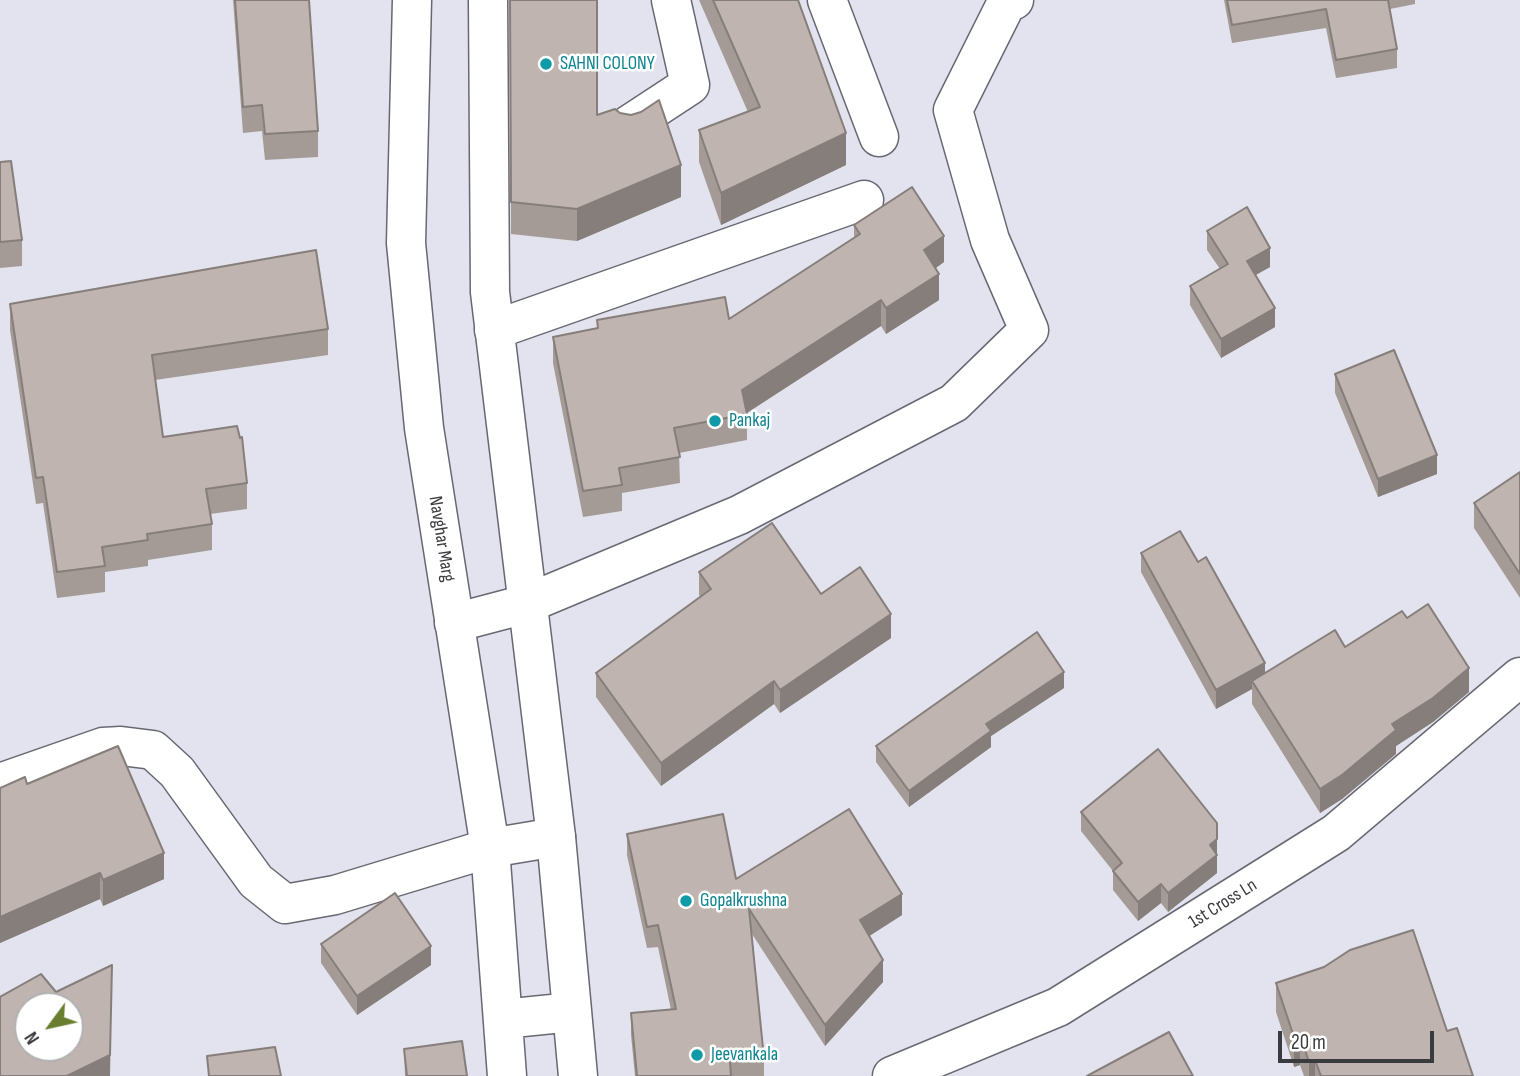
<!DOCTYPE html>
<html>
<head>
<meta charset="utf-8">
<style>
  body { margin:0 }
  #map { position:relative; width:1520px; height:1076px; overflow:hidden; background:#e2e3ee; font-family:"Sofia Sans Condensed",sans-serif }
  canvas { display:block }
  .north { position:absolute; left:14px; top:992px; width:70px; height:70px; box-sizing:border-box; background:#fff; border:2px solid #b0b1b2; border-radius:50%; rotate:237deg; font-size:19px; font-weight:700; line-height:28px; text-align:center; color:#3a3b3f }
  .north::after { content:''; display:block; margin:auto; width:24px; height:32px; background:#697e2f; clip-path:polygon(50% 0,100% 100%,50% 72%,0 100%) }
  .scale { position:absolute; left:1278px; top:1031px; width:156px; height:32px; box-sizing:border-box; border:4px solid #3a3b3f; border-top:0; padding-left:9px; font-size:21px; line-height:24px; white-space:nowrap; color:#3a3b3f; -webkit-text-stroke:5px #fff; paint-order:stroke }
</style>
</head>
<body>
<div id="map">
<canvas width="1520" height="1076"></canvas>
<div class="north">N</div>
<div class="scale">20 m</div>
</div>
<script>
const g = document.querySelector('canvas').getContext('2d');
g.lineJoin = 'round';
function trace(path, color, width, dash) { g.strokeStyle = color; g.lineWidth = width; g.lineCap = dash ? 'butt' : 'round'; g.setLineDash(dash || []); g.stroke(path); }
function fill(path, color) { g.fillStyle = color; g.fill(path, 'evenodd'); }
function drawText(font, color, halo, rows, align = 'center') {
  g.font = font + ' "Sofia Sans Condensed",sans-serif'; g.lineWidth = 5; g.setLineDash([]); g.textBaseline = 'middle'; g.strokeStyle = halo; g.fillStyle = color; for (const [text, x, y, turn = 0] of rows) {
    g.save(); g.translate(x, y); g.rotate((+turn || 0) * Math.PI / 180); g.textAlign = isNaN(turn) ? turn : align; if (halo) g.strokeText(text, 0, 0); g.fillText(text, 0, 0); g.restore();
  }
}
const minor = new Path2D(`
  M827,0L879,137
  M629,125L690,85L671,0
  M494,330L864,200
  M454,623L526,604L739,515L954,403L1029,330L990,240L953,110L1006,4L1014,0
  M0,783L103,747L121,746L153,750L177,772L256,881L285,904L335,895L490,848L556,837
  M892,1076L1058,1007L1336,833L1520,677`);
const major = new Path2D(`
  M412,0L406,243L424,428L490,848L507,1076
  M488,0L490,292L556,837L578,1076
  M503,1019L572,1012`);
const wall = new Path2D(`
  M233,0H309L318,131V157L265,160L262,131L243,133Z
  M510,0L597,115L620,113L631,115L681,197L577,241L511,234Z
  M699,0H798L846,165L721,225L699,162V130L748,112Z
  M1224,0H1415V4L1390,9L1397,49V68L1336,78L1326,28L1232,43Z
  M0,162L22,240V266L0,268Z
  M854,225L944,262L936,268L939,300L886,334L881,326L747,413V440L679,453L680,483L622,493V511L583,517L553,363V337L597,328V320L729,319L854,238Z
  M1207,231L1270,267L1255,275L1275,327L1221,358L1190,305V286L1220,269L1207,250Z
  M10,304L328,329V355L155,380L163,437L247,483V509L210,514L212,524V550L148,560V566L105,572V592L57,598L43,503L36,504L10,330Z
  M1335,374L1437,474L1378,497L1335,393Z
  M1520,472V598L1474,528V503Z
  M1141,553L1198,562L1265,672L1345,647L1407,618L1469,692L1433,722L1396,746V754L1342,799L1320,813L1252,704V689L1216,709L1141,572Z
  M699,572L821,594L891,638L780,713L774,704L661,786L596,697V673L701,597L699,595Z
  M1064,688L991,736V747L909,807L876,762V746Z
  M27,784L164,879L103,906L100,899L0,943V788Z
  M1081,812L1217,823V873L1168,912L1161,903L1138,921L1113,890V871L1081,831Z
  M627,834L736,879L902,915L869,936L883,982L825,1046L752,934L764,1058V1076H635L631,1035V1013L671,1010L658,947L647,948L627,855Z
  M321,944L431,965L357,1015L321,963Z
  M1276,983L1447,1031L1473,1076H1304L1300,1065L1294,1067L1276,1012Z
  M404,1049L467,1076H405Z`);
const shadedWall = new Path2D(`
  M846,133V165L721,225V193Z
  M681,165V197L577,241V209Z
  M944,236V262L924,276V250Z
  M1270,248V267L1247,280V261Z
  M939,274V300L886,334V308Z
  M881,300V326L742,416V390Z
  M1275,308V327L1221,358V339Z
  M1437,455V474L1378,497V479Z
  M891,614V638L780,713V690Z
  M1265,663V682L1252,681V689L1216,709V690Z
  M1469,668V692L1433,722L1396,746V754L1342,799L1320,813V789L1392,724Z
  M1064,672V688L991,736V747L909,807V791L986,724Z
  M774,681V704L661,786V763Z
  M1217,839V873L1168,912V893L1210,845Z
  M164,853V879L103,906V880Z
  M100,873V899L0,943V917Z
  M1161,884V903L1138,921V902Z
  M902,894V915L860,942V920Z
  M431,946V965L357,1015V996Z
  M883,960V982L825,1046V1025Z
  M112,965L110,1076H66Z
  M1300,1035V1065L1294,1067V1037Z
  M1315,1060V1076H1309V1062Z`);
const building = new Path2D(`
  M235,0H309L318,131L265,134L262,105L243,107Z
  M510,0H597V115L615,109L620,113L631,115L641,112L659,100L681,165L577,209L511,202Z
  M713,0H798L846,133L721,193L699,130L760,107Z
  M1227,0H1388L1397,49L1336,60L1326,9L1232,25Z
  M11,161L22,240L0,242V162Z
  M912,187L944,236L924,250L939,274L886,308L881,300L742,390L747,414L674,428L680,457L619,468L622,485L583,491L553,337L598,328L597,320L725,297L729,319L860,234L854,225Z
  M1247,207L1270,248L1247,261L1275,308L1221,339L1190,286L1228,264L1207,231Z
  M316,250L328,329L152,355L163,437L237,426L240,438L242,437L247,483L206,489L212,524L147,534L148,540L102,547L105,566L57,572L43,477L36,478L10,304Z
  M1394,350L1437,455L1378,479L1335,374Z
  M1520,472V574L1474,503Z
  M772,523L821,594L860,567L891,614L780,690L774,681L661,763L596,673L711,589L699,572Z
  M1180,531L1198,562L1206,557L1265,663L1216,690L1141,553Z
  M1428,604L1469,668L1433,698L1392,724L1396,730L1342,775L1320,789L1252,681L1335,630L1345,647L1402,611L1407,618Z
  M1037,632L1064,672L986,724L991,731L909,791L876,746Z
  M118,746L164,853L103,880L100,873L0,917V788L25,777L27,784Z
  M1158,749L1217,823V839L1210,845L1217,855L1168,893L1161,884L1138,902L1113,871L1122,863L1081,812Z
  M849,809L902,894L860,920L883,960L825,1025L749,909L764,1058L730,1061L731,1076H637L631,1013L676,1009L658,925L647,927L627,834L723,814L736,879Z
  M395,893L431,946L357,996L321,944Z
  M1413,930L1447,1031L1457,1028L1473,1076H1321L1315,1060L1309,1062L1300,1035L1294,1037L1276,983L1324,967L1350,950Z
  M112,965L110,1055L67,1076H0V997L41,974L56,992ZM28,1006H70V1048H28Z
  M1169,1032L1193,1076H1087Z
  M462,1041L467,1076H407L404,1049Z
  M275,1047L281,1076H209L207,1056Z`);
const markers = [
  [546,64,7,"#0f9aa8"],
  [715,421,7,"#0f9aa8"],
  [686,901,7,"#0f9aa8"],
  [697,1055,7,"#0f9aa8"]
];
const cultureNames = [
  ["SAHNI COLONY",560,64],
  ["Pankaj",729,421],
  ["Gopalkrushna",700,901],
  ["Jeevankala",711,1055]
];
const streetNames = [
  ["Navghar Marg",441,539,81],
  ["1st Cross Ln",1223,904,-32]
];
trace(minor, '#676872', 41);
trace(major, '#676872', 41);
trace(minor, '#fff', 38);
trace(major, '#fff', 38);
fill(wall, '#a49b96');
fill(shadedWall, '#867e7a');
fill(building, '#bfb4af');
trace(building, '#867e7a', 2);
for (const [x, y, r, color] of markers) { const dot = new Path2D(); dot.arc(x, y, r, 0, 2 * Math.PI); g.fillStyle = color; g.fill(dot); trace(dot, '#fff', 2.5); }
drawText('19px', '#0d838f', '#fff', cultureNames, 'left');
drawText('19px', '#3a3b3f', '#fff', streetNames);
</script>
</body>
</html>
